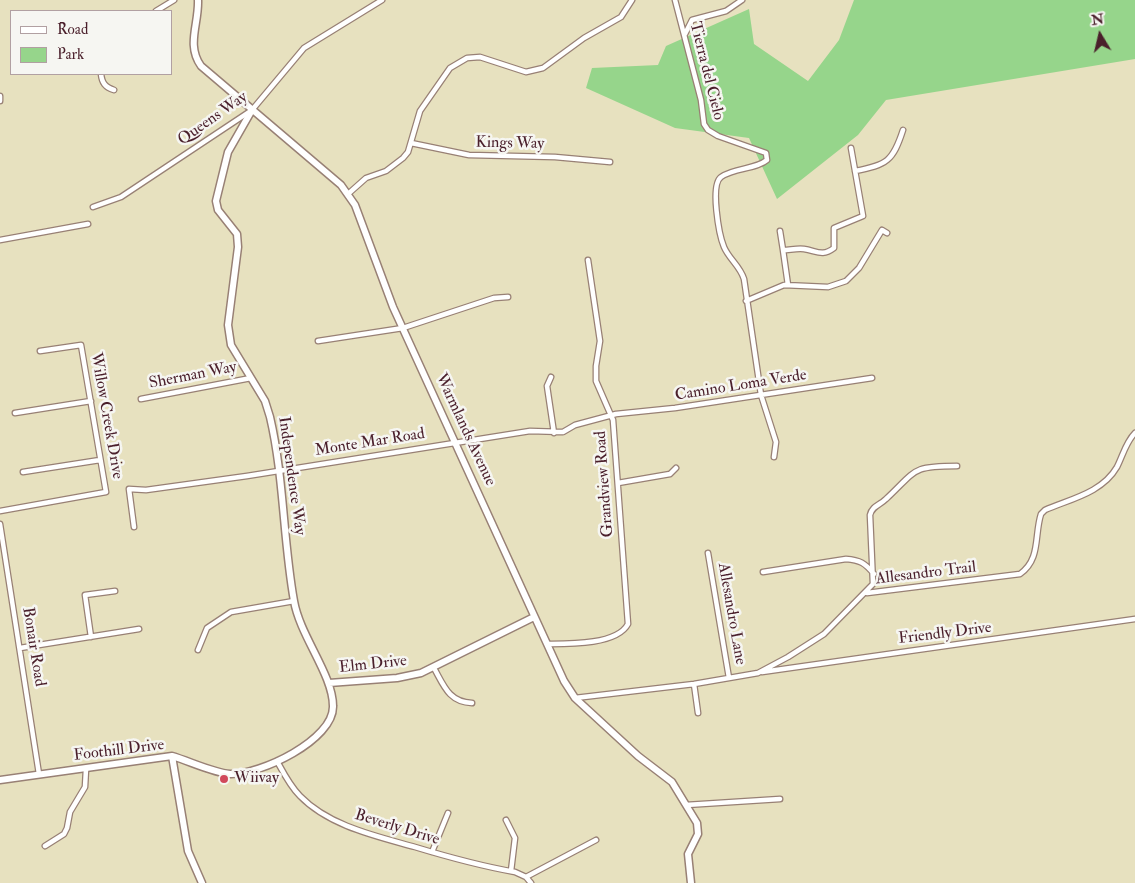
<!DOCTYPE html>
<html>
<head>
<meta charset="utf-8">
<style>
  body { margin:0 }
  #map { position:relative; width:1135px; height:883px; overflow:hidden; background:#e7e1bf; font-family:"IM FELL Double Pica",serif }
  canvas { display:block }
  .legend { position:absolute; left:10px; top:10px; width:162px; height:65px; box-sizing:border-box; background:#f6f6f2; border:1px solid #b1a0a2; margin:0; padding:6px 9px; list-style:none; font-size:15px; color:#4a1f2b }
  .legend li { display:flex; align-items:center; gap:10px; height:25px }
  .legend b { width:25px; border:1px solid #b1a0a2 }
  .north { position:absolute; left:1075px; top:10px; width:50px; height:50px; -webkit-text-stroke:4px #f6f6f2; paint-order:stroke; rotate:351deg; font-size:14px; font-weight:700; line-height:20px; text-align:center; color:#4a1f2b }
  .north::after { content:''; display:block; margin:auto; width:18px; height:22px; background:#4a1f2b; clip-path:polygon(50% 0,100% 100%,50% 72%,0 100%) }
</style>
</head>
<body>
<div id="map">
<canvas width="1135" height="883"></canvas>
<ul class="legend">
<li><b style="height:6px;background:#fff"></b>Road</li>
<li><b style="height:14px;background:#96d58b"></b>Park</li>
</ul>
<div class="north">N</div>
</div>
<script>
const g = document.querySelector('canvas').getContext('2d');
g.lineJoin = 'round';
function fill(path, color) { g.fillStyle = color; g.fill(path, 'evenodd'); }
function trace(path, color, width, dash) { g.strokeStyle = color; g.lineWidth = width; g.lineCap = dash ? 'butt' : 'round'; g.setLineDash(dash || []); g.stroke(path); }
function drawText(font, color, halo, rows, align = 'center') {
  g.font = font + ' "IM FELL Double Pica",serif'; g.lineWidth = 5; g.setLineDash([]); g.textBaseline = 'middle'; g.strokeStyle = halo; g.fillStyle = color; for (const [text, x, y, turn = 0] of rows) {
    g.save(); g.translate(x, y); g.rotate((+turn || 0) * Math.PI / 180); g.textAlign = isNaN(turn) ? turn : align; if (halo) g.strokeText(text, 0, 0); g.fillText(text, 0, 0); g.restore();
  }
}
const green = new Path2D(`
  M854,0H1135V59L886,100L858,135L777,199L749,138L675,128L586,88L592,68L658,65L666,46L749,9L754,44L808,81L839,40Z`);
const street = new Path2D(`
  M675,0L701,100L704,124L708,130L718,136L766,153L767,160C755,170 735,167 721,177C710,185 719,235 724,247C729,259 740,266 744,279L761,395L776,442L774,457
  M156,11L174,0
  M685,34L692,20L726,11L742,0
  M101,74C102,83 105,87 114,90
  M0,96V101
  M411,143L469,155L555,157L610,162
  M855,171C887,165 893,161 903,130
  M348,194L366,178L386,171L403,158L408,152L420,111L450,68L467,58L480,57L526,72L543,68L584,38L621,17L632,0
  M93,207L121,197L252,110L304,48L382,0
  M780,231L783,250
  M0,240L88,224
  M788,285L783,250C789,250 798,248 804,249C817,251 822,257 834,248V228L863,216L851,148
  M746,301L784,285L828,287L846,281L859,268L882,230L887,233
  M318,341L403,328L494,298L508,297
  M551,377L547,386L554,433
  M141,399L251,378
  M15,413L91,401
  M23,472L100,460
  M618,483L670,474L676,468
  M0,511L106,492L81,345L40,351
  M0,524L39,774
  M134,527L129,489L146,490L247,476L530,431L563,432L575,425L616,414L675,408L872,378
  M708,553L729,678
  M763,572L846,559C860,560 865,563 874,574
  M867,593L1020,574C1041,559 1034,536 1041,514L1045,510C1070,499 1102,493 1117,467C1123,455 1126,442 1135,433
  M91,637L85,595L115,591
  M547,644C568,644 617,645 628,624L613,420L596,381V366L600,341L588,260
  M20,648L139,629
  M198,650L207,628L231,612L294,601
  M434,668C444,686 449,702 472,703
  M762,672L1135,619
  M694,684L698,713
  M575,698L694,684L758,673L788,657L824,634L873,584L870,515C872,506 880,505 886,499C917,470 911,466 957,466
  M277,761C284,774 290,786 300,796C329,826 376,836 415,847C448,857 481,866 515,872L526,877L531,883
  M686,805L780,799
  M506,820L515,838L511,871
  M45,846L64,834L67,828L70,812L85,787L86,769
  M432,852L448,813
  M526,877L596,840`);
const secondary = new Path2D(`
  M198,0C199,24 186,45 201,66L341,185L355,205L393,307L564,681L575,698L638,756L672,782L686,805L697,823L698,834L688,854L691,883
  M329,683L397,678L421,673L534,617
  M172,756C189,761 214,773 230,774C260,775 334,740 333,706C333,675 300,636 294,601C283,540 284,477 270,417L265,401L231,345L228,325L238,247L237,234L218,210L216,201L228,152L252,110
  M0,780L172,756L188,851L202,883`);
const markers = [
  [224,779,5,"#d1495b"]
];
const streetNames = [
  ["Tierra del Cielo",706,71,76],
  ["Queens Way",213,119,-35],
  ["Kings Way",510,144,1],
  ["Sherman Way",193,376,-11],
  ["Camino Loma Verde",741,386,-9],
  ["Willow Creek Drive",106,416,80],
  ["Warmlands Avenue",465,430,65],
  ["Monte Mar Road",370,443,-9],
  ["Independence Way",291,476,82],
  ["Grandview Road",605,484,-94],
  ["Allesandro Trail",926,574,-7],
  ["Allesandro Lane",731,614,80],
  ["Friendly Drive",945,634,-7],
  ["Bonair Road",33,647,81],
  ["Elm Drive",373,665,-6],
  ["Foothill Drive",119,751,-7],
  ["Beverly Drive",397,828,17]
];
const poiNames = [
  ["Wiivay",234,779]
];
fill(green, '#96d58b');
trace(street, '#988075', 7);
trace(secondary, '#988075', 9);
trace(street, '#fff', 4.5);
trace(secondary, '#fff', 6);
for (const [x, y, r, color] of markers) { const dot = new Path2D(); dot.arc(x, y, r, 0, 2 * Math.PI); g.fillStyle = color; g.fill(dot); trace(dot, '#f6f6f2', 2); }
drawText('16px', '#4a1f2b', '#f6f6f2', streetNames);
drawText('16px', '#4a1f2b', '#f6f6f2', poiNames, 'left');
</script>
</body>
</html>
